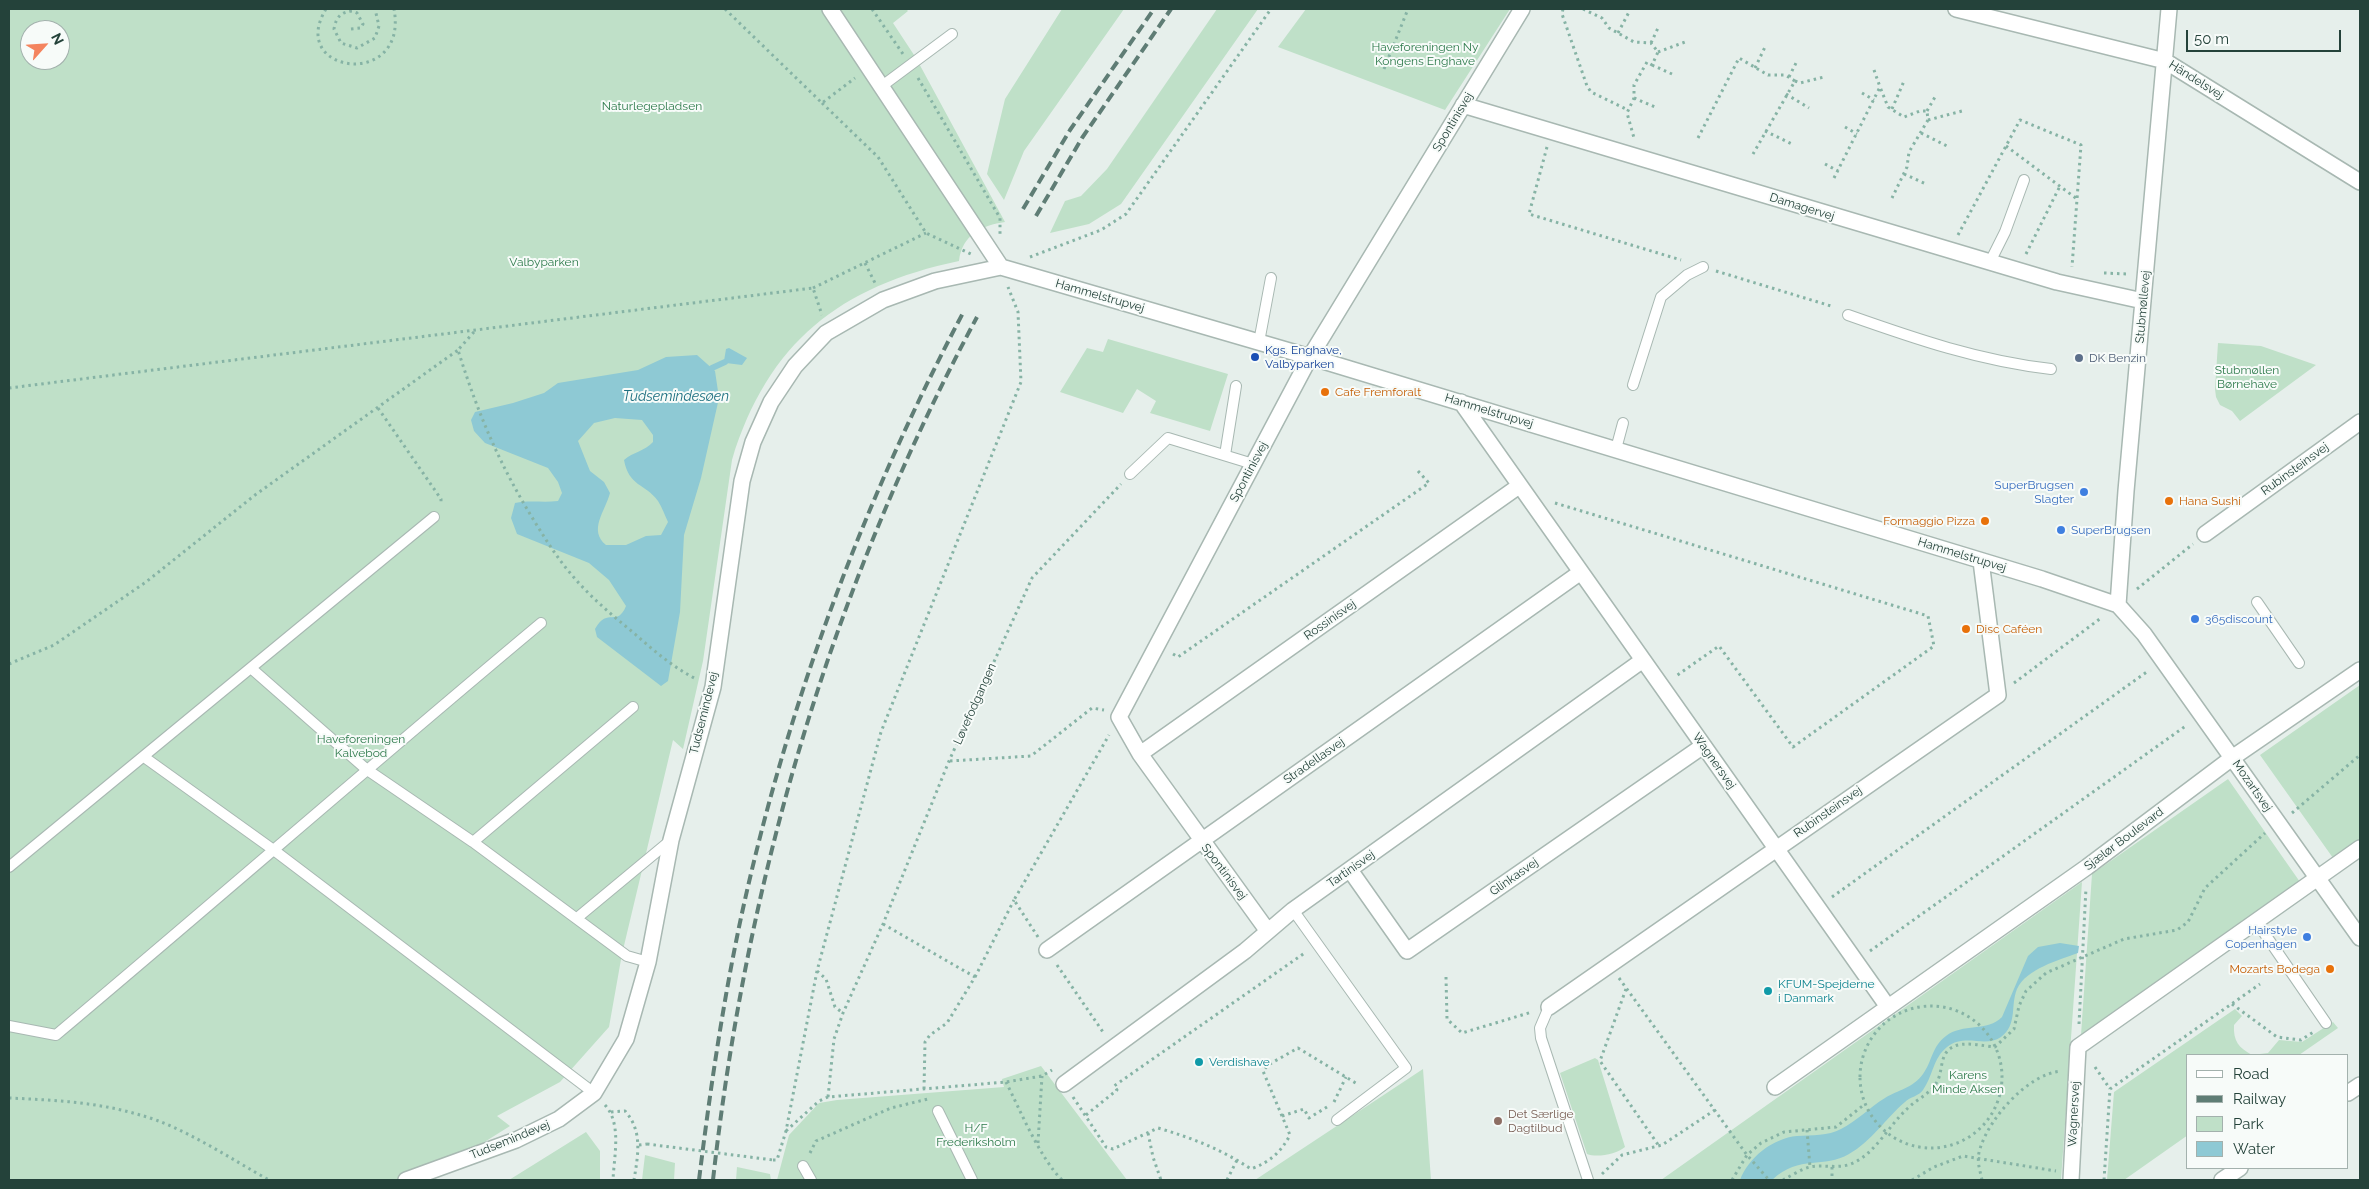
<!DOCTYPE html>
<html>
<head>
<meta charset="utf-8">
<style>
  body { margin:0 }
  #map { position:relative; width:2369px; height:1189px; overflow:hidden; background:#e6efeb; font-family:Raleway,sans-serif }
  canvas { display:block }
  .frame { position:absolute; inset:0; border:10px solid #24423a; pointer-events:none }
  .legend { position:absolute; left:2186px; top:1054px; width:162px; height:115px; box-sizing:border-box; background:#f7fbf9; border:1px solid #a3b1ad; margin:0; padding:6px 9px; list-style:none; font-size:15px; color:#24423a }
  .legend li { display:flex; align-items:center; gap:10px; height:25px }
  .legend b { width:25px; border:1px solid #a3b1ad }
  .north { position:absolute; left:20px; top:20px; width:50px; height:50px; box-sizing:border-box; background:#f7fbf9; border:1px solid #a3b1ad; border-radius:50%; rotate:64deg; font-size:14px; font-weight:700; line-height:20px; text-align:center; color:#24423a }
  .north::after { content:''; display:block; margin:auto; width:18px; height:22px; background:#f4845f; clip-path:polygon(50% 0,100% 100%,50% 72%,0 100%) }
  .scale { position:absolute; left:2186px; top:30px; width:155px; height:22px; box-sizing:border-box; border:2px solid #24423a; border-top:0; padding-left:6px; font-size:15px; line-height:18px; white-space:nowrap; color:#24423a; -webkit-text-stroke:4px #f7fbf9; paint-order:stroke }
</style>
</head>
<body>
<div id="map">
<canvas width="2369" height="1189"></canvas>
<div class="frame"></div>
<ul class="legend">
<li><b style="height:6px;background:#fff"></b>Road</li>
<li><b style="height:6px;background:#5f7d75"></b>Railway</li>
<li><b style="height:14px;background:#bfe0c8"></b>Park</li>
<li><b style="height:14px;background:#8ec9d4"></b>Water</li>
</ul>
<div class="north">N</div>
<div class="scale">50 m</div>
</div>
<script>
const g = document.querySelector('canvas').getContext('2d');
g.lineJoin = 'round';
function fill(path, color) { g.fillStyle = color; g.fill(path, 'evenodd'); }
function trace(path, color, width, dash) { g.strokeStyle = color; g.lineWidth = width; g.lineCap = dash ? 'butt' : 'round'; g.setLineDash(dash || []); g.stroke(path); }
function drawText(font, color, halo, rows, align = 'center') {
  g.font = font + ' Raleway,sans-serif'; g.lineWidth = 4; g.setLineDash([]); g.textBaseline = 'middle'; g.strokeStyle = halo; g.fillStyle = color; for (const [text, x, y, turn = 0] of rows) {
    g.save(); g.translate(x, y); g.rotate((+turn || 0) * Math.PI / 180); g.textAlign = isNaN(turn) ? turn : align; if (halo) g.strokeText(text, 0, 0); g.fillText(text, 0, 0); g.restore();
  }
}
const green = new Path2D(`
  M9,9H906L908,11L893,23L916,58L1005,222C982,225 962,235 959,261C840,286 768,342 732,460L703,661L683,749L673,740L622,954L609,1027L560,1082L497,1116L510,1126L424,1180H9ZM30,30H60V60H30Z
  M1062,9H1124L1024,151L1004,200L987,174L1005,99Z
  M1217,9H1258L1121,204L1089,224L1050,233L1065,201L1081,196L1107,169Z
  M1306,9H1510L1445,110L1278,47Z
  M1108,339L1228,374L1210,431L1150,413L1156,401L1137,389L1123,413L1060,392L1087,348L1103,352Z
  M2218,343L2261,346L2316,365L2240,421L2232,411L2220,405L2216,397L2215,389Z
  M2360,685V839L2333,858L2260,755Z
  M2228,779L2300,882L2081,1035L2092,874Z
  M2082,882L2061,1180H1661Z
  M2235,1009L2242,1016L2234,1025C2233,1041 2239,1048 2252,1055L2268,1053L2279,1040L2302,1042L2333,1022L2338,1028L2299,1055H2188V1135L2124,1180H2107L2114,1092Z
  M1595,1058L1598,1060L1625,1147C1617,1154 1597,1158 1587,1154L1560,1073Z
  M1041,1066L1127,1180H777L789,1135L819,1103L837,1100L1004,1087L1002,1079Z
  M1423,1069L1431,1180H1255Z
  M586,1132L600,1151V1180H509Z
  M645,1155L675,1163L674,1180H642Z
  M737,1167L770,1174L771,1180H736Z`);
const water = new Path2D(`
  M729,348L747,358L742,365L726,363L724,361L726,349Z
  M697,355L715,371L719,398L701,478L684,535L680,612L668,681L661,686L597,637L595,629C608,606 617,628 626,606L609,580L589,563L517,534L511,518L515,503C530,500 543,503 558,501L562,493L558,482L548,468L485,443L474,431L471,420L475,412L513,403L544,393L558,383L638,370L666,357ZM615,418L642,420L653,435V442C645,451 633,452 624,460C629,487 645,483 658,501C662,507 665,516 668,522L661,535L646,536L626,545H606C588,530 605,512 610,493L604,482L590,471L578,441L594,423Z
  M2060,943L2079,946L2078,953C2059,960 2026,969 2017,989C2010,1006 2018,1024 2001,1037C1985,1048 1965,1033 1947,1047C1933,1058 1933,1076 1923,1090C1919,1096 1910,1097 1905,1102C1886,1118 1871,1142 1849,1154C1824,1169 1800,1154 1772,1180H1740C1748,1158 1773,1138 1797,1136C1812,1135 1828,1136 1841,1129C1857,1121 1870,1107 1885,1098C1898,1090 1913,1088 1923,1074C1932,1062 1932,1046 1946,1036C1962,1023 1988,1032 2002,1017L2028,956L2038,947Z`);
const stream = new Path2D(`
  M712,368L725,362`);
const path = new Path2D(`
  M326,9C286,74 409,90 394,9
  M725,9L822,103L855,78
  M872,9L903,54
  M1563,9L1562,14L1587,86L1591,92L1628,110
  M1583,9L1602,18L1609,28L1634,42L1651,43L1658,52L1652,65L1647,62L1634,85V98L1627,113L1634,138
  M351,29L361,28L363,24L357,13L352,11C341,12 336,17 334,29L341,43L357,48L375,38L379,26L375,9
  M1618,33L1629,12
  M1651,43L1658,28
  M1658,52L1685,42
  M1652,65L1672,74
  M1755,68L1765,47
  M1384,69L1408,9
  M1874,70L1880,87
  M1789,77L1796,63
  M918,78L1000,218V234
  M1795,81L1800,83L1824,77
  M1862,93L1874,100
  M1786,94L1809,108
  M1634,98L1655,107
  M822,103L878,157L926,233L971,254
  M1892,109L1904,81
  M1927,111L1935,97
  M1928,120L1962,111
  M1845,127L1857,134
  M1765,131L1792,144
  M1921,133L1947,146
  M1698,138L1739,58L1768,75H1785L1795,81L1753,154
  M2006,146L2077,199
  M1547,147L1529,214L1681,260
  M1825,164L1838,171
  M1904,174L1926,184
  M1834,178L1880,87L1888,107L1904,117L1920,111H1927L1928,120L1909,152L1907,167L1892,198
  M1958,235L2020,120L2081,145L2072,267
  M2026,254L2060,186
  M1030,257L1101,230L1126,214L1271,9
  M865,263L876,285
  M1716,271L1831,306
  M2104,273L2127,274
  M813,288L926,233
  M474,332L458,350C479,417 501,468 538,527C548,543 558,559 571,574C589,596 612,615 635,634C654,651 673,667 696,679
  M9,388L813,288L822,315
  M378,408L441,499V504
  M1555,503L1928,616L1934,646L1793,747L1719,646L1676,676
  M2137,589L2193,544
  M1173,654L1178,657L1429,483L1417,470
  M9,664L54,645L146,582L255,495L458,350
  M2014,683L2101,618
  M950,761L1031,756L1092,708L1104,710
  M2292,813L2360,755
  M1832,897L2148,671
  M883,924L975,977L947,1023L930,1035L925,1042L924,1089
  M1038,937L1014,900L1109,735
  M1870,951L2187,725
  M1057,965L1103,1032
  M817,971L826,979L835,1007L843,1013
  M975,977L1014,900
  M1446,977L1447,1019L1462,1033L1532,1012
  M1619,978L1747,1155L1769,1180
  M1626,989L1600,1061L1659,1146
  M2232,1004L2277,1037L2301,1040L2315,1031
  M2079,1024L2086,888
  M2095,1067L2110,1089
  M1006,1082C1020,1110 1040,1158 1062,1180
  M828,1097L834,1039L843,1013L883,924L949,761L1032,578L1121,484
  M1073,1097L1106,1147L1113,1149L1158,1128C1192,1138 1221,1149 1251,1169C1270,1162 1281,1152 1290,1135L1263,1071L1268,1065L1298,1048L1359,1085
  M9,1098C53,1100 97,1102 140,1115C182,1126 231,1159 269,1180
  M1334,1102L1346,1077
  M605,1105C622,1124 614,1156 613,1180
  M611,1112L625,1111C643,1131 638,1155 634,1180
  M1086,1115L1117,1090L1114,1086L1306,952
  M1282,1116L1304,1109L1309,1118L1327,1107
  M1807,1130L1810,1167
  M786,1131L819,1101L828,1097L1006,1082L1042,1076L1052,1070
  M1148,1133L1153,1157L1161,1180
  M1038,1143L1042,1076
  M639,1145L647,1144
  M810,1153L816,1141L891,1108L928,1099
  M773,1160H777L786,1131L817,971L881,732L1021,382L1018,312L1008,287
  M1832,1167V1180
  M1602,1174L1622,1155L1662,1145L1715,1110
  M1227,1180L1237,1160
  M1732,1180L1747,1155L1761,1143L1784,1132L1836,1127L1865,1104
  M1783,1180C1791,1176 1801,1169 1810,1167C1825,1164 1841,1170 1855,1162C1876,1152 1890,1124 1908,1108C1918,1098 1931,1094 1938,1080C1943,1068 1940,1053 1953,1047C1963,1041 1983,1046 1995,1047L2014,1029L2019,1006L2026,991L2046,973L2124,939L2177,930L2188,922L2205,888L2265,833
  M1912,1180L1934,1167L1963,1156L2056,1171
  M1982,1180C1980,1170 1976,1160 1980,1149C1989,1118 2028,1074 2061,1071
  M2104,1180L2110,1089L2260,984`);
const lane = new Path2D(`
  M882,86L952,34
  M1990,262L2005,232L2024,180
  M1848,315C1916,339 1980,361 2051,369
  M1259,342L1271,278
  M1633,385L1661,297L1687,275L1703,267
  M1616,449L1623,423
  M1225,455L1236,386
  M1130,474L1168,438L1253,464
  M2257,602L2299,663
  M252,669L366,769L473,842L627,956L648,962
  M144,757L275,851L594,1093
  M473,842L633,707
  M9,867L434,517
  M1293,910L1406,1068L1337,1120
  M577,918L671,840
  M2256,921L2326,1023
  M1549,1007L1540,1028L1541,1038L1588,1180
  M9,1026L56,1035C219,898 378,759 541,623
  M938,1111L972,1180
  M803,1166L811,1180`);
const street = new Path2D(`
  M830,9L1001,267L1310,357L2042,579L2118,605L2144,634L2360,938
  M1956,9L2165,61L2360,182
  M1463,105L2057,282L2143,301
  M1461,402L1888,1007
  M2205,534L2360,422
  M2118,605L2126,491L2169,9
  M1140,754L1519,486
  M1350,870L1407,951L1703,746
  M1267,930L1140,754L1119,717L1310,357L1522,9
  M1047,950L1581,572
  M1549,1007L1998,695L1981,561
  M1064,1084L1245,951L1293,910L1643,660
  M1775,1087L2087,867L2232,758L2360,670
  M2348,1093L2360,1085
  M406,1180L516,1140L559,1119L594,1093L626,1039L648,962L671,840L713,687L742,481L753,442L771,402L795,366L826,333L883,300L935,281L1001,267
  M2071,1180L2078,1047L2360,848
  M2222,1180L2240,1168`);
const rail = new Path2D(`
  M1023,209L1070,130L1154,9
  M1036,216L1082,138L1171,9
  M699,1180C710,1091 723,1001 742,913C788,703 864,500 964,311
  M713,1180C747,875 832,588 977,317`);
const pathBridge = new Path2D(`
  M1860 1077a71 71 0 1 1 142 0a71 71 0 1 1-142 0Z
  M647,1144L773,1160`);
const markers = [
  [1255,357,5,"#1a4fb4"],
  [2079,358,5,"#5c6f8a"],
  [1325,392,5,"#e8710a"],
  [2084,492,5,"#3f7fe0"],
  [2169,501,5,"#e8710a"],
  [1985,521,5,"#e8710a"],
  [2061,530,5,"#3f7fe0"],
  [2195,619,5,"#3f7fe0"],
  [1966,629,5,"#e8710a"],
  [2307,937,5,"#3f7fe0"],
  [2330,969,5,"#e8710a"],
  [1768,991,5,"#0f9aa8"],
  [1199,1062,5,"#0f9aa8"],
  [1498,1121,5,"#8d6e63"]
];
const parkNames = [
  ["Haveforeningen Ny",1425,47],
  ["Kongens Enghave",1425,61],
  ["Naturlegepladsen",652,106],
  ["Valbyparken",544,262],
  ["Stubmøllen",2247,370],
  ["Børnehave",2247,384],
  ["Haveforeningen",361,739],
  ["Kalvebod",361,753],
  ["Karens",1968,1075],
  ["Minde Aksen",1968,1089],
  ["H/F",976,1128],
  ["Frederiksholm",976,1142]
];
const streetNames = [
  ["Händelsvej",2196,80,32],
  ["Spontinisvej",1453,122,-59],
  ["Damagervej",1802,207,17],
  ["Hammelstrupvej",1100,296,16],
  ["Stubmøllevej",2143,307,-85],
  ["Hammelstrupvej",1489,411,17],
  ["Rubinsteinsvej",2295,469,-36],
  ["Spontinisvej",1249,472,-62],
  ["Hammelstrupvej",1962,555,17],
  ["Rossinisvej",1330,620,-35],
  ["Løvefodgangen",975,704,-66],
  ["Tudsemindevej",704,713,-76],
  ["Stradellasvej",1314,761,-35],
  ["Wagnersvej",1714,761,55],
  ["Mozartsvej",2252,786,55],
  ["Rubinsteinsvej",1828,812,-35],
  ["Sjælør Boulevard",2124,839,-37],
  ["Tartinisvej",1351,869,-35],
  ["Spontinisvej",1224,872,53],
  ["Glinkasvej",1514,877,-35],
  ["Wagnersvej",2074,1114,-87],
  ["Tudsemindevej",510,1140,-22]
];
const transitNames = [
  ["Kgs. Enghave,",1265,350],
  ["Valbyparken",1265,364]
];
const serviceNames = [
  ["DK Benzin",2089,358]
];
const foodNames = [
  ["Cafe Fremforalt",1335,392],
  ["Hana Sushi",2179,501],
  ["Formaggio Pizza",1975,521,"right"],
  ["Disc Caféen",1976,629],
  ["Mozarts Bodega",2320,969,"right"]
];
const shopNames = [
  ["SuperBrugsen",2074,485],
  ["Slagter",2074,499],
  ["SuperBrugsen",2071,530,"left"],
  ["365discount",2205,619,"left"],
  ["Hairstyle",2297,930],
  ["Copenhagen",2297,944]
];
const cultureNames = [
  ["KFUM-Spejderne",1778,984],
  ["i Danmark",1778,998],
  ["Verdishave",1209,1062]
];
const educationNames = [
  ["Det Særlige",1508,1114],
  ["Dagtilbud",1508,1128]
];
const waterNames = [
  ["Tudsemindesøen",676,397]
];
fill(green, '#bfe0c8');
fill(water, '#8ec9d4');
trace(stream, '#8ec9d4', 6);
trace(lane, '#a8b8b2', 12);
trace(street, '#a8b8b2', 18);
trace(path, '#86b3a5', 3, [2.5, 4]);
trace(lane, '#fff', 10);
trace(street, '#fff', 15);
trace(rail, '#5f7d75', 4, [10, 5]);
trace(pathBridge, '#86b3a5', 3, [2.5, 4]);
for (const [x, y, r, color] of markers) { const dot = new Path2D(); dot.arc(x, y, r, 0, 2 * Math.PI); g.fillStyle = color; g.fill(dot); trace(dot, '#f7fbf9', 2); }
drawText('12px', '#2d7a4b', '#f7fbf9', parkNames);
drawText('12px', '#24423a', '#f7fbf9', streetNames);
drawText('12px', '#164399', '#f7fbf9', transitNames, 'left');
drawText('12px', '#4e5e75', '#f7fbf9', serviceNames, 'left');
drawText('12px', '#c56008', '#f7fbf9', foodNames, 'left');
drawText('12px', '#366cbe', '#f7fbf9', shopNames, 'right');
drawText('12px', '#0d838f', '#f7fbf9', cultureNames, 'left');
drawText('12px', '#785e54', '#f7fbf9', educationNames, 'left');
drawText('italic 14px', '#1c6f80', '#f7fbf9', waterNames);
</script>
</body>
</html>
